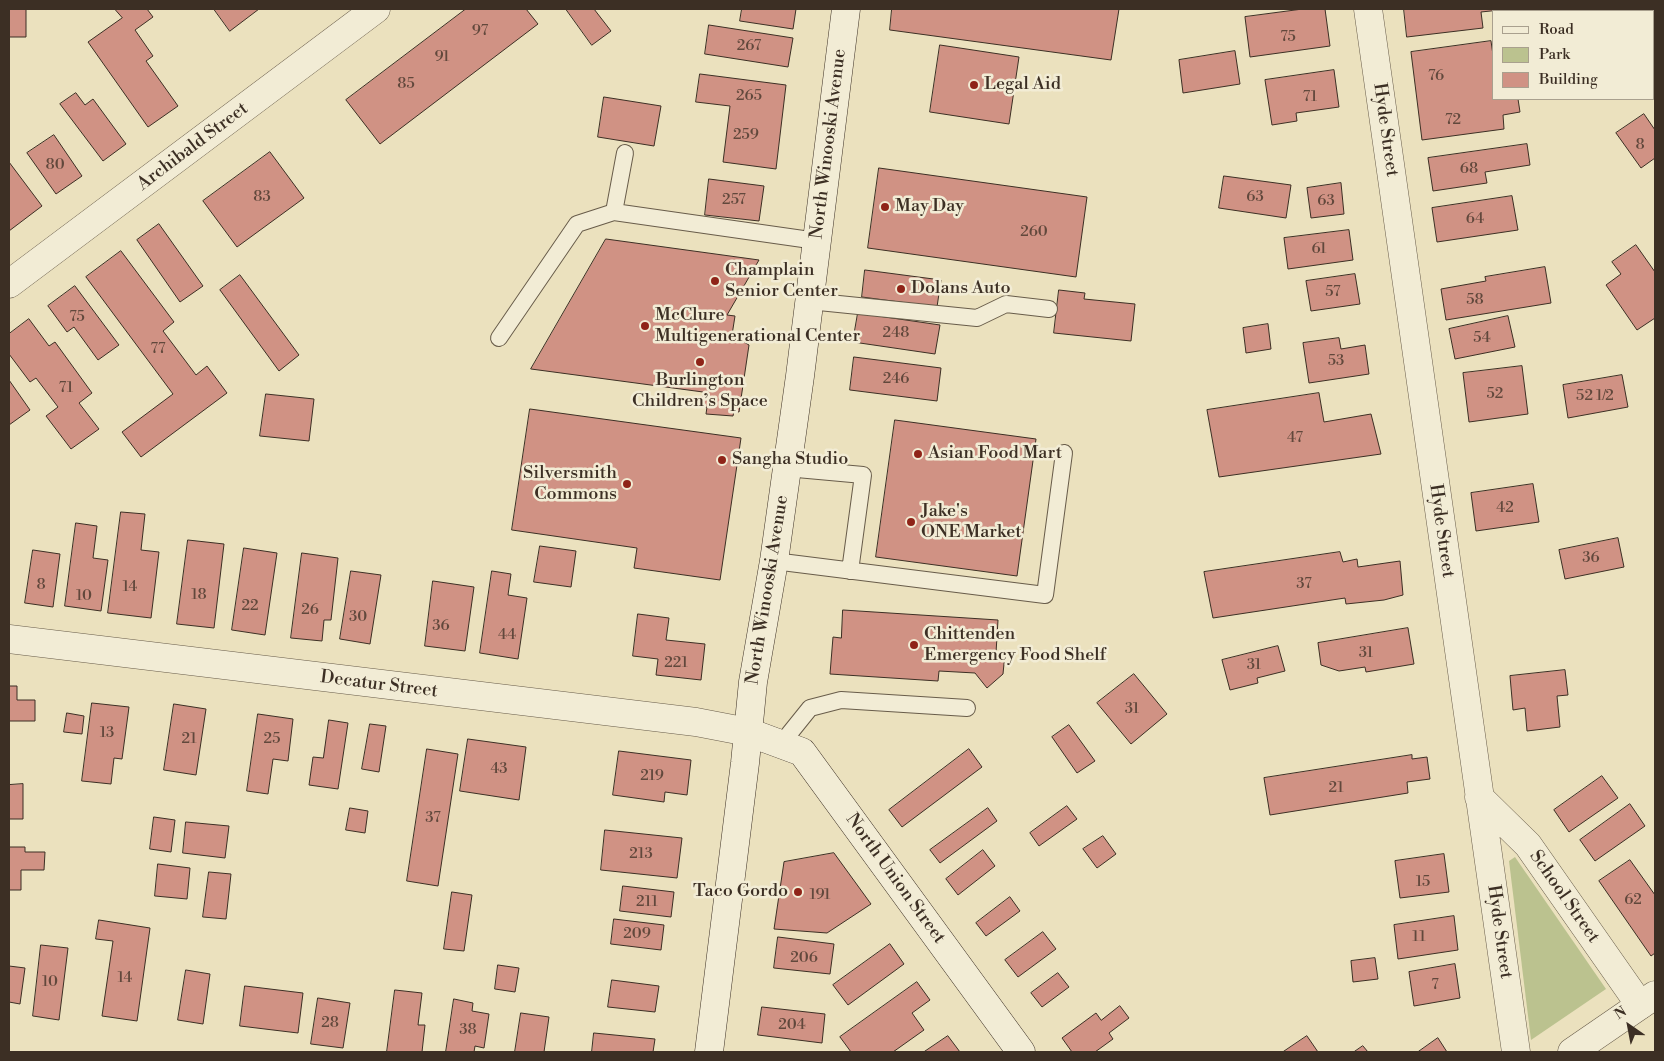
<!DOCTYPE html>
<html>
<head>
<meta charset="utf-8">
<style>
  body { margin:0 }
  #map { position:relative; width:1664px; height:1061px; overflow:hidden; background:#ebe1be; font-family:"Libre Bodoni",serif }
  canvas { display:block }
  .frame { position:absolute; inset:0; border:10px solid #3c2f24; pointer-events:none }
  .legend { position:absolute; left:1492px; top:10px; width:162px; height:90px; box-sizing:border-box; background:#f2ecd5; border:1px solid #a9a08e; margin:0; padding:6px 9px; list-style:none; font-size:15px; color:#3c2f24 }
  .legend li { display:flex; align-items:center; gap:10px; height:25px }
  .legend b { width:25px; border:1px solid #a9a08e }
  .north { position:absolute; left:1604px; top:1001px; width:50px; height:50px; -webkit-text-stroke:4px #f2ecd5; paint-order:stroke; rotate:327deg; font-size:14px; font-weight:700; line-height:20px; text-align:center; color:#3c2f24 }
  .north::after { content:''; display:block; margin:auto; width:18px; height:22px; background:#3c2f24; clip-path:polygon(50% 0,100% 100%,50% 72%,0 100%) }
</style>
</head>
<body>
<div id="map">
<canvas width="1664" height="1061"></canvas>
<div class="frame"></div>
<ul class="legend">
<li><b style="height:6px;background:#f2ecd5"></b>Road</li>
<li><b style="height:14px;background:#bbc28f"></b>Park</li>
<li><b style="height:14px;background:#d09284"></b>Building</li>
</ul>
<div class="north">N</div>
</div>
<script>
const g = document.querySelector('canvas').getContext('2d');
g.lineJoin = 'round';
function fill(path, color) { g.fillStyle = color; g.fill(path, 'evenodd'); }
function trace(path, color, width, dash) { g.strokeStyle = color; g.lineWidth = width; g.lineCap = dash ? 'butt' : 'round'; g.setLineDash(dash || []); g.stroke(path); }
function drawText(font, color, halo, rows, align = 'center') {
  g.font = font + ' "Libre Bodoni",serif'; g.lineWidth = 5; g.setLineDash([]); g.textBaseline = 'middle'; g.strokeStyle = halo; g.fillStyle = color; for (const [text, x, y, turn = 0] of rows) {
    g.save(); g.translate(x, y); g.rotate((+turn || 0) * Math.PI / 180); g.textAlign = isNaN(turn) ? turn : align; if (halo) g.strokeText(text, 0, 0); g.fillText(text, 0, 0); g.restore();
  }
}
const green = new Path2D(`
  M1515,857L1606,989L1531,1040L1509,861Z`);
const building = new Path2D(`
  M9,9H26V37H9Z
  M115,9H147L153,17L135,30L153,56L146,61L178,106L148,127L88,42L122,18Z
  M214,9H259L230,31Z
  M466,9H526L538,24L380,144L346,100Z
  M566,9H594L611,31L592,45Z
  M742,9H796L793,29L740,21Z
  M892,9H1119L1111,60L890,30Z
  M1303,9H1325L1330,46L1250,57L1245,17Z
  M1404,9H1500V10L1481,12L1483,28L1407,37Z
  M709,25L793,38L788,67L705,54Z
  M1491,41L1493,55V99H1518L1520,112L1503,115L1504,129L1422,140L1411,52Z
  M940,45L1019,57L1009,124L930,112Z
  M1235,51L1240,84L1183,93L1179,60Z
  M1334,70L1339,107L1296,113L1297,121L1272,125L1265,80Z
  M700,74L786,85L776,169L723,162L730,106L696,102Z
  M76,93L85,105L93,99L126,144L103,161L60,104Z
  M604,97L661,106L654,146L598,137Z
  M1644,114L1655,130V158L1641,168L1616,133Z
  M54,135L82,176L56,194L27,153Z
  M1527,144L1530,165L1485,172L1487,183L1433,191L1428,158Z
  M270,152L304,198L237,247L203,201Z
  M9,162L42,206L9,231Z
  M879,168L1087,197L1076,277L868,248Z
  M1224,176L1291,185L1286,218L1219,208Z
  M709,179L764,186L759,221L705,215Z
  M1341,183L1344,214L1311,218L1307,188Z
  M1512,196L1518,230L1437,242L1432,208Z
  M159,224L203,286L180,302L137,240Z
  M1349,230L1353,260L1288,269L1284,238Z
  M606,239L759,260L727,315L735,316L732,335L749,345L739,412L734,411L733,416L706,414L707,407H702L703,392L531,369Z
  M1636,245L1655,272V318L1637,330L1606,285L1621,274L1612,262Z
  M121,251L174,322L163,331L196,375L207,366L227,393L141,457L122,432L173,394L86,277Z
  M1545,267L1551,303L1446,320L1441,289L1486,281L1485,277Z
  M865,270L941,280L937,307L862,297Z
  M1355,274L1360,304L1311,311L1306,281Z
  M240,275L299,355L279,371L220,290Z
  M75,286L119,345L98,360L74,327L67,332L48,306Z
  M1059,290L1085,293L1084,299L1135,304L1131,341L1054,333Z
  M858,313L940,325L935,354L853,342Z
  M1508,316L1515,347L1455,359L1449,329Z
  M29,319L49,346L55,342L92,393L79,403L99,429L71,449L46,416L58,407L36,378L30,382L9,354V334Z
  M1268,324L1271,349L1246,353L1243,328Z
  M1339,338L1341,349L1365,345L1369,374L1309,383L1303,343Z
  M854,357L941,368L937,401L850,390Z
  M1522,366L1528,414L1469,422L1463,373Z
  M1622,375L1628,407L1568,418L1563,385Z
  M9,380L30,410L9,425Z
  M1319,393L1324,422L1371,414L1381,454L1219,477L1207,410Z
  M266,394L314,399L309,441L260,436Z
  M530,409L741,438L720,580L634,568L637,548L512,530Z
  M895,420L1036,439L1017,576L876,557Z
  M1533,484L1539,522L1476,531L1471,493Z
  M121,512L145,514L141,550L159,552L151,618L108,613Z
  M76,523L97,526L93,558L108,560L101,611L65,606Z
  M1618,538L1624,567L1565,579L1559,550Z
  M188,540L224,544L214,628L177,624Z
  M540,546L576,551L571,587L534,582Z
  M244,548L277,553L265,635L232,630Z
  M33,550L60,554L53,607L25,603Z
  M1340,552L1343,562L1357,559L1358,567L1400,561L1403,595L1384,600L1346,604L1345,598L1213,618L1204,572Z
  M302,553L338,558L331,620H324L322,641L291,638Z
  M351,571L381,575L370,644L340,639Z
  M492,571L511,574L508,595L527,598L518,659L480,653Z
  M433,581L474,587L465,651L425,646Z
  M843,610L998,620L996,653H1005L1003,674L987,688L975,673L939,671L938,681L830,674L833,637L841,638Z
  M638,614L669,618L666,640L705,644L701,680L656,675L658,659L633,656Z
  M1408,628L1414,664L1366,672L1365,667L1339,671L1321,665L1318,643Z
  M1278,646L1285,671L1257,678L1258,683L1230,690L1222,660Z
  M1565,670L1568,695L1557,696L1560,727L1527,731L1525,708L1513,710L1510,676Z
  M1134,674L1167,714L1131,744L1097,703Z
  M9,686H17V700H35V721H9Z
  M92,703L129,707L122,759L114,758L111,784L82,781Z
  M174,704L206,709L196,775L164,770Z
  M67,713L84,716L82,734L64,732Z
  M258,714L293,719L288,761L273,759L268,794L247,791Z
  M329,720L348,723L338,789L309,785L313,757L323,758Z
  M370,724L386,726L379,772L362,769Z
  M1069,725L1095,761L1077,773L1052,737Z
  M468,739L526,747L519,800L460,791Z
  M427,749L458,754L438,886L407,881Z
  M969,749L982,767L902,827L889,810Z
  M619,751L691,760L687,795L665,792L664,802L613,795Z
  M1412,755V759L1427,757L1430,779L1407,782L1408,793L1270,815L1264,778Z
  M1602,776L1618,798L1569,832L1554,810Z
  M23,784V819H9V785Z
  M1630,804L1645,826L1595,861L1580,840Z
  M1067,806L1077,819L1039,846L1030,833Z
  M350,808L368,811L365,833L346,830Z
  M988,808L997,821L940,863L930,850Z
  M154,817L175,820L171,852L150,849Z
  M186,822L229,826L225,858L183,853Z
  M605,830L682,838L677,878L601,870Z
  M1103,836L1116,854L1097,868L1083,849Z
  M9,847H25V852H45L44,870H21V890H9Z
  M983,850L995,866L958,895L946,879Z
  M834,853L871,904L827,933L774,929L784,862Z
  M1444,854L1449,892L1400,898L1395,861Z
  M1630,860L1655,895V953L1651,956L1599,881Z
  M158,864L190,868L187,899L155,896Z
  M209,872L231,874L226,919L203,917Z
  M623,886L674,892L671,917L620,911Z
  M452,892L472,895L464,951L444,949Z
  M1010,897L1020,911L986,936L976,923Z
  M1454,916L1458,950L1398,959L1394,925Z
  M614,919L664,925L661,950L611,944Z
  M99,920L150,928L137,1021L102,1016L113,941L96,939Z
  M1043,932L1056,949L1018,977L1005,960Z
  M778,937L834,944L830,974L774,968Z
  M890,944L904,964L848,1005L833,985Z
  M41,945L68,948L59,1020L33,1016Z
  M1375,958L1378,979L1353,982L1351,961Z
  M1455,964L1460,998L1414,1006L1409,972Z
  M498,965L519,968L515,992L495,989Z
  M9,966L25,968L20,1004L9,1002Z
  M186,970L210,974L203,1024L178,1020Z
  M1058,973L1069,987L1042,1007L1031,993Z
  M612,980L659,986L655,1012L608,1007Z
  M917,982L930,1000L912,1013L924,1030L893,1052H851L840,1037Z
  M245,986L303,993L298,1033L240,1026Z
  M395,990L422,993L418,1025H425L422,1052H387Z
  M318,998L350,1003L343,1048L311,1044Z
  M454,999L473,1003L472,1011L489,1014L484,1048L475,1046L474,1052H446Z
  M1120,1006L1129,1018L1109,1033L1113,1039L1095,1052H1072L1062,1038L1096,1013L1101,1020Z
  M762,1007L825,1014L822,1043L758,1035Z
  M521,1013L549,1017L544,1052H515Z
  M594,1033L655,1039L653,1052H592Z
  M948,1036L960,1052H924Z
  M1307,1036L1318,1052H1283Z
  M1438,1038L1447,1052H1418Z
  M1363,1046L1368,1052H1354Z`);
const service = new Path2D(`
  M625,153L614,212L817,241
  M809,301L977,318L1006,304L1049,309
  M499,338L577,224L614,212
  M786,468L863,475L850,571
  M774,561L1045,595L1064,453
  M781,744L810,708L841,700L967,708`);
const minor = new Path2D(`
  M1368,9L1516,1052
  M9,284L376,9
  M9,639L696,722L748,732
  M1479,797L1528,845L1640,1005`);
const tertiary = new Path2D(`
  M1572,1052L1655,995`);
const secondary = new Path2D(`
  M748,732L802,752L1021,1052
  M709,1052L745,763L753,682L774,561L800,376L846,9`);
const markers = [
  [974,85,5,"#8f2418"],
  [885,207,5,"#8f2418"],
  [715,281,5,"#8f2418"],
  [901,289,5,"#8f2418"],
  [645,326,5,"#8f2418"],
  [700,362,5,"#8f2418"],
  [918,454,5,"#8f2418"],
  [722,460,5,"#8f2418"],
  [627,484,5,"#8f2418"],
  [911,522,5,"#8f2418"],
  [914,645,5,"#8f2418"],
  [798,892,5,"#8f2418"]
];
const numberNames = [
  ["97",480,31],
  ["75",1288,37],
  ["267",749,46],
  ["91",442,57],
  ["76",1436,76],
  ["85",406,84],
  ["265",749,96],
  ["71",1310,97],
  ["72",1453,120],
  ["259",746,135],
  ["8",1640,145],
  ["80",55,165],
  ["68",1469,169],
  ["83",262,197],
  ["63",1255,197],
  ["257",734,200],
  ["63",1326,201],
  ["64",1475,219],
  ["260",1034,232],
  ["61",1319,249],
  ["57",1333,292],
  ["58",1475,300],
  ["75",77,317],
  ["248",896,333],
  ["54",1482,338],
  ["77",158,349],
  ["53",1336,361],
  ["246",896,379],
  ["71",66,388],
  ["52",1495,394],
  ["52 1/2",1595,396],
  ["47",1295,438],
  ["42",1505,508],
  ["36",1591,558],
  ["37",1304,584],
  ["8",41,585],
  ["14",130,587],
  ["18",199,595],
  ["10",84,596],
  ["22",250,606],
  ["26",310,610],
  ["30",358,617],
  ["36",441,626],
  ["44",507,635],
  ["31",1366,653],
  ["221",676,663],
  ["31",1254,665],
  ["31",1132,709],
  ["13",107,733],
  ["21",189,739],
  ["25",272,739],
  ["43",499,769],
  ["219",652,776],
  ["21",1336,788],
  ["37",433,818],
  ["213",641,854],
  ["15",1423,882],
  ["191",820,895],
  ["62",1633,900],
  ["211",647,902],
  ["209",637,934],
  ["11",1419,937],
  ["206",804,958],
  ["14",125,978],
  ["10",50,982],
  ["7",1435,985],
  ["28",330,1023],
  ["204",792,1025],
  ["38",468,1030]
];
const poiNames = [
  ["Legal Aid",984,85],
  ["May Day",895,207],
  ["Champlain",725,271],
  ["Senior Center",725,292],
  ["Dolans Auto",911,289],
  ["McClure",655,316],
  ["Multigenerational Center",655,337],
  ["Burlington",700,381,"center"],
  ["Children’s Space",700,402,"center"],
  ["Asian Food Mart",928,454],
  ["Sangha Studio",732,460],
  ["Silversmith",617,474,"right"],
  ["Commons",617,495,"right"],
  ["Jake's",921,512],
  ["ONE Market",921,533],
  ["Chittenden",924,635],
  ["Emergency Food Shelf",924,656],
  ["Taco Gordo",788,892,"right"]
];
const streetNames = [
  ["Hyde Street",1385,130,82],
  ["North Winooski Avenue",829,144,-83],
  ["Archibald Street",193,147,-37],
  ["Hyde Street",1441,531,82],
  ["North Winooski Avenue",768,590,-81],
  ["Decatur Street",379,685,7],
  ["North Union Street",895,879,54],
  ["School Street",1564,897,55],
  ["Hyde Street",1499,932,82]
];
fill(green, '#bbc28f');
fill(building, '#d09284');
trace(building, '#3c2f24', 1);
trace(service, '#685c4a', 18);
trace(minor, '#685c4a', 29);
trace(tertiary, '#685c4a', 29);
trace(secondary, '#3c2f24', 29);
trace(service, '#f2ecd5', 16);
trace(minor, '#f2ecd5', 28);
trace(tertiary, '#f2ecd5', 28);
trace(secondary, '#f2ecd5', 28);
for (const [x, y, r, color] of markers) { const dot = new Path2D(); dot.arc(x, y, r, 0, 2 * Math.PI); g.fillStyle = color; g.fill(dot); trace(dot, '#f2ecd5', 2); }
drawText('15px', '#61483c', null, numberNames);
drawText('18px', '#3c2f24', '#f2ecd5', poiNames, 'left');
drawText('18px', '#3c2f24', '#f2ecd5', streetNames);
</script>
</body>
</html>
